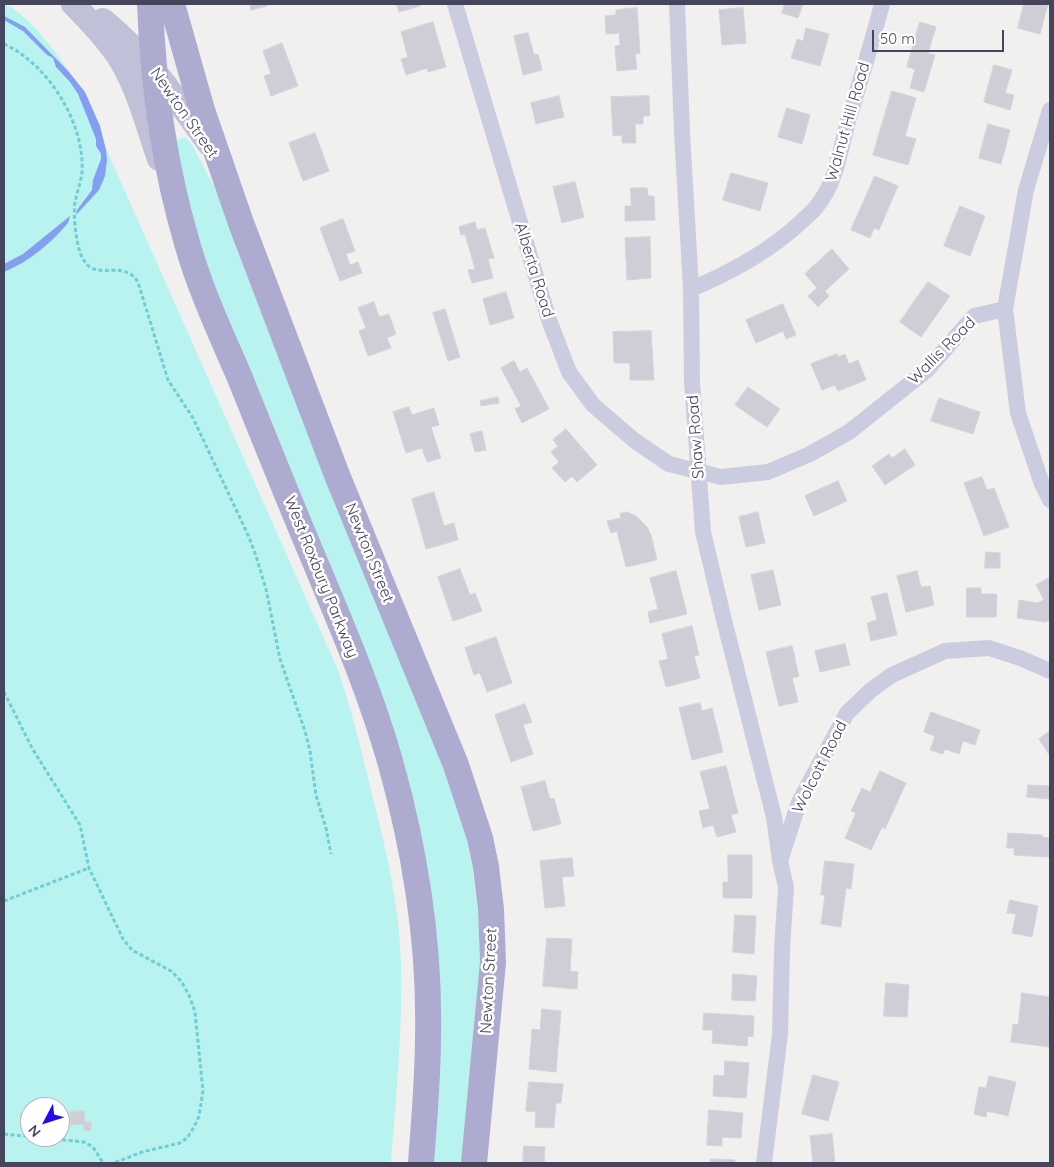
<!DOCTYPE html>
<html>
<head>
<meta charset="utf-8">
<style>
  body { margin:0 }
  #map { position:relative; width:1054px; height:1167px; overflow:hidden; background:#f1f0ee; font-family:Quicksand,sans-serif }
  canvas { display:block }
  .frame { position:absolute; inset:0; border:5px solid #46455e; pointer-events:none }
  .north { position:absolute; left:20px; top:1097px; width:50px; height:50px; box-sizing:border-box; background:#fff; border:1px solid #b5b5bf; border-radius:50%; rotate:230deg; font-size:14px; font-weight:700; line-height:20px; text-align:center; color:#46455e }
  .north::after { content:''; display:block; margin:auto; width:18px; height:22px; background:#230af0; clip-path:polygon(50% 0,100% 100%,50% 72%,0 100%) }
  .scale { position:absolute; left:872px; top:30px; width:132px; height:22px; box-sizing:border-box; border:2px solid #46455e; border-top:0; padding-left:6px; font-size:15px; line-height:18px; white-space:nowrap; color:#46455e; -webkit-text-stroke:4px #fff; paint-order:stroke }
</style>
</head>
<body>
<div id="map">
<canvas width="1054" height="1167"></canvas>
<div class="frame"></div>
<div class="north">N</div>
<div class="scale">50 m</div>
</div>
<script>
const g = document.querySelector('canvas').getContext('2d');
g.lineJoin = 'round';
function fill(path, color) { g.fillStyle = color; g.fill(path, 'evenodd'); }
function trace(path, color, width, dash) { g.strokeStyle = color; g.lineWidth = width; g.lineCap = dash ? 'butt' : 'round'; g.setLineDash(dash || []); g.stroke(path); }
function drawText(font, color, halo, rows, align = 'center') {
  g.font = font + ' Quicksand,sans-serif'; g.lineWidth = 5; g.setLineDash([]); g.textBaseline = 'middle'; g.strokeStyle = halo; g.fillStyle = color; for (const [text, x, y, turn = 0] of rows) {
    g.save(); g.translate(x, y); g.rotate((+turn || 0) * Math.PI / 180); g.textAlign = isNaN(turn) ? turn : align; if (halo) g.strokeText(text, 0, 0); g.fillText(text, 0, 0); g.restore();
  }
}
const green = new Path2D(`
  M4,4C30,13 67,66 80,90L338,670C352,711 362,752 372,794C386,849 399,905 401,962C403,1029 396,1097 391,1163H4ZM30,1107H60V1137H30Z
  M181,138H186L191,143L226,209L433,729L465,831L473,871L478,912L481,993L466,1163H431L433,919L200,251L174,144Z`);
const water = new Path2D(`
  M4,16L25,27L69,72L85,92L100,126L106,150L107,160L105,176L99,190L76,215L77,210L92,190L93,180L101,159V154L96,146V139L78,94L70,82L56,67L53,58L47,55L23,31L4,20Z
  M70,216L68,223C50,244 30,261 4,272V264L23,254Z`);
const building = new Path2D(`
  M250,4H266L267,6L251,10Z
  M397,4H419L420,6L399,12Z
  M785,4H803L798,18L782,13Z
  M1024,4H1048L1040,34L1018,28Z
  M637,8L640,53L635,54L637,69L617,71L615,46L620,45L619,33L606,34L605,16L616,15V10Z
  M743,8L746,43L722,45L719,10Z
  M433,22L446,67L428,72L427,68L406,75L401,59L408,57L401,32Z
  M920,22L936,27L928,53L935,55L924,92L910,88L915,69L907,67Z
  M806,28L829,34L820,66L791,58L797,39L803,41Z
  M528,33L534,55L538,54L542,70L523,75L514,36Z
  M282,43L298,86L271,96L264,76L271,74L263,51Z
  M994,65L1012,70L1005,93L1014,95L1010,110L984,102Z
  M892,91L916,98L905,136L916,139L908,165L873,155Z
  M559,96L564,117L536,124L531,103Z
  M649,96L650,116H643V124H635L636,143H622V135L613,136L611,97Z
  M787,108L810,115L802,144L778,137Z
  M988,124L1010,130L1001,164L979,158Z
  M315,133L329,171L303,181L289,143Z
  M731,173L768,183L760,211L723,200Z
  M875,176L898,186L879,230L874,228L870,238L851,230Z
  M575,182L584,217L562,223L553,187Z
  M631,188H647L648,196H654L655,220L625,221V206H631Z
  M960,206L985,216L970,256L944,246Z
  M343,219L355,251L346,254L350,265L358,262L362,273L340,281L320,228Z
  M475,222L477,230L485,228L494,258L488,259L493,278L472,283L468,270L475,269L465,234L461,235L459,227Z
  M650,237L651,278L627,280L625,238Z
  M832,249L849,269L825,291L829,296L818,307L808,296L817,288L805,274Z
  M928,282L950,296L921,337L900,322Z
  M506,292L514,318L490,325L483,299Z
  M374,302L379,317L389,314L396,334L387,338L391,348L368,356L359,331L366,328L358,308Z
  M783,304L796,335L786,339L783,331L756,343L746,320Z
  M445,309L460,357L448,361L433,313Z
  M651,331L654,380H630V363H614L613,332Z
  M837,354L838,357L845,354L849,364L858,360L866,380L838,391L835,385L822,390L811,364Z
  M514,361L520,372L527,368L549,409L522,423L515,409L521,406L501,368Z
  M748,387L780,409L767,427L735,405Z
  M498,397L499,403L481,406L480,401Z
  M939,398L980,412L973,434L931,421Z
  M409,407L412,415L434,408L439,425L431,427L441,458L427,462L422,448L406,453L393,412Z
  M566,429L597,465L577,482L572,476L565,482L552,468L559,462L551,452L558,446L553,440Z
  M482,431L486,450L475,452L470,434Z
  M905,449L915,465L885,485L872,466L889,454L892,458Z
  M982,477L987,490L994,488L1009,527L984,536L964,483Z
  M838,481L847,501L814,516L805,496Z
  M434,492L444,526L454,523L458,540L426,549L412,499Z
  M627,512L636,516L647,527L651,535L657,560L626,567L617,531L611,533L607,521L621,518L620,514Z
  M758,512L765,543L746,547L739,517Z
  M986,552L1000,553V568H985Z
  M460,569L470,595L475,593L482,611L453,621L438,577Z
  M773,570L781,605L759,610L751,575Z
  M676,571L687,614L650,623L648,612L658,609L650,578Z
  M917,571L921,587L930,586L934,605L906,612L897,576Z
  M1049,578L1050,620L1045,622L1017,618L1019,600L1037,603L1044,600L1036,585Z
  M967,588H981V594H997L996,617H967Z
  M887,593L897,635L871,641L867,623L877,620L871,597Z
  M692,626L699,655L694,656L700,678L666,687L659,661L668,659L662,634Z
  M496,637L512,683L487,692L480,673L474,675L465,648Z
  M845,644L850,665L820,672L815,651Z
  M792,646L799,676L792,678L798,702L779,706L766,652Z
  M700,703L702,711L712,708L723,752L692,760L679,708Z
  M525,704L532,722L523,725L533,754L511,762L495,715Z
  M931,712L980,730L975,745L963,741L959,754L945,749L943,754L930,750L935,736L924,732Z
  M1050,731V756L1039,739Z
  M726,766L738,813L731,815L736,832L717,837L713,825L703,828L699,811L710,809L700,772Z
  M880,771L906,783L885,829L882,827L871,850L845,838L856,813L851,811L862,788L870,792Z
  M545,781L550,799L554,798L561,824L533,831L521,787Z
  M1028,785L1050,786V799L1027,797Z
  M1008,833L1042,835V837L1050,838L1049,857L1014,855V848H1007Z
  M728,855H752V898H723V882H728Z
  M572,858L574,876L562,877L565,906L545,908L540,861Z
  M825,861L854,864L851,889L846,888L841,927L821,924L825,895H821Z
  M1010,900L1038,906L1032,937L1012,933L1016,914L1007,913Z
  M735,915L756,916L754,954L733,952Z
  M547,938L572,939L570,971L578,972L577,989L543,986Z
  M733,974L757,976L755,1001L732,1000Z
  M886,983L909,985L907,1017L884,1016Z
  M1022,993L1050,997L1048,1014H1050V1047L1011,1042L1013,1024L1018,1025Z
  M542,1009L561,1011L556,1072L529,1069L532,1029L540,1030Z
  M704,1013L754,1016L753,1037L748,1036L747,1046L712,1043L713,1030H703Z
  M725,1061L749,1063L746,1098L713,1096L714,1075L724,1076Z
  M813,1075L839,1082L828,1121L802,1114Z
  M989,1076L1016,1082L1008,1116L987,1111L986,1117L974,1114L979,1087L986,1088Z
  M529,1082L563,1084L561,1103H556L554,1128L535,1127L536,1112L526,1111Z
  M709,1110L743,1113L741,1138L722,1137V1146L707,1145Z
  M84,1111L85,1122H91V1130L84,1131V1124L71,1125L70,1112Z
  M30,1112V1122L21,1123L20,1114Z
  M832,1134L835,1163H813L810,1136Z
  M524,1146L545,1147L544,1163H523Z
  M711,1159L735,1160V1163H710Z`);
const path = new Path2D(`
  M4,44C48,64 85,123 82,172C81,182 77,192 75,202C73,214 76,243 81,255C94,286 121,256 138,282L168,380L193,418L249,537L256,556L266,589L280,659L305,731L310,751L316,795L326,828L331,854
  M4,692L32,748L80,825L89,868L123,939L132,950L171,971L181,981L189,995L195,1012L203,1091L199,1116L194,1127L187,1138L180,1143L142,1152L114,1163
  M4,901L89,868
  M4,1134L84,1142L93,1147L103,1163`);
const minor = new Path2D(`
  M455,4L549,320L569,372L593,405L635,441L669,464L721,477L768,472L810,454L849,432L927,370L974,316L1005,309L1026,190L1050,110
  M677,4L682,132L691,289L692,382L703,532L724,620L774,817L780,861
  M691,289C732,272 769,252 801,222C806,217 813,212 817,206C837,181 840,150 848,121C860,82 872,43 882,4
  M1005,309L1018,413L1042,484L1050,500
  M764,1163L780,1034L782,950L786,887L780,861L799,802L847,713L871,690L892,675L945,651L989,648L1020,658L1050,671`);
const secondary = new Path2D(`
  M73,4C89,20 105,37 118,56C138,87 147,125 159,159
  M103,20C148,57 176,98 209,144`);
const primary = new Path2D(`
  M150,4C153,84 164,165 187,243C200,289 221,334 240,378C264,438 288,498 313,557C341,624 370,691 390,761C415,850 430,944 428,1036C428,1079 424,1121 421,1163
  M172,4L202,110L241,223L337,475L456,765L480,838L486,867L491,909L493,962L474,1163`);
const streetNames = [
  ["Newton Street",184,113,55],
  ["Walnut Hill Road",848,122,-74],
  ["Alberta Road",534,270,73],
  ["Wallis Road",942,351,-45],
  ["Shaw Road",696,437,-94],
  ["Newton Street",369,553,68],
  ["West Roxbury Parkway",321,577,68],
  ["Wolcott Road",820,767,-63],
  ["Newton Street",489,981,-87]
];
fill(green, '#b9f3ef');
fill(water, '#839ef3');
fill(building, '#cfced7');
trace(building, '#d4d2db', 1);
trace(path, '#6eced4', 3, [4, 2.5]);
trace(minor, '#cccce0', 16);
trace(secondary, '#c1c0d9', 24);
trace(primary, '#adacd0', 26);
drawText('16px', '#46455e', '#fff', streetNames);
</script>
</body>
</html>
